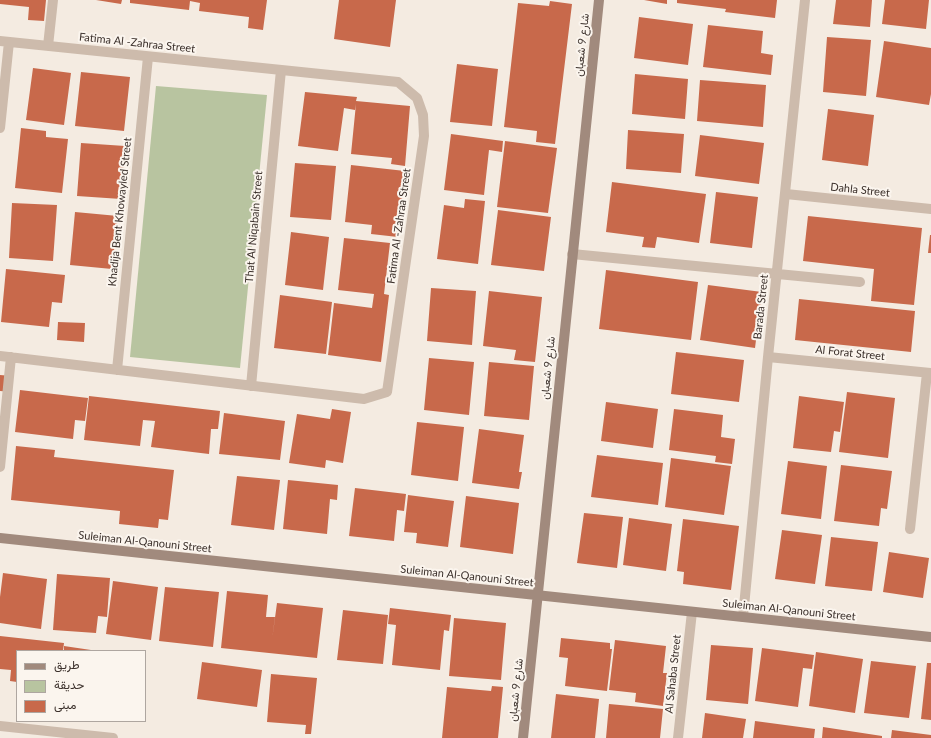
<!DOCTYPE html>
<html>
<head>
<meta charset="utf-8">
<style>
  body { margin:0 }
  #map { position:relative; width:931px; height:738px; overflow:hidden; background:#f4ebe1; font-family:Lato,Vazirmatn,sans-serif }
  canvas { display:block }
  .legend { position:absolute; left:16px; top:650px; width:130px; height:72px; box-sizing:border-box; background:#fbf5ee; border:1px solid #aea6a0; margin:0; padding:5px 7px; list-style:none; font-size:12px; color:#3b302b }
  .legend li { display:flex; align-items:center; gap:8px; height:20px }
  .legend b { width:20px; border:1px solid #aea6a0 }
</style>
</head>
<body>
<div id="map">
<canvas width="931" height="738"></canvas>
<ul class="legend">
<li><b style="height:5px;background:#a18a7d"></b>طريق</li>
<li><b style="height:11px;background:#b8c4a0"></b>حديقة</li>
<li><b style="height:11px;background:#c8694b"></b>مبنى</li>
</ul>
</div>
<script>
const g = document.querySelector('canvas').getContext('2d');
g.lineJoin = 'round';
function fill(path, color) { g.fillStyle = color; g.fill(path, 'evenodd'); }
function trace(path, color, width, dash) { g.strokeStyle = color; g.lineWidth = width; g.lineCap = dash ? 'butt' : 'round'; g.setLineDash(dash || []); g.stroke(path); }
function drawText(font, color, halo, rows, align = 'center') {
  g.font = font + ' Lato,Vazirmatn,sans-serif'; g.lineWidth = 4; g.setLineDash([]); g.textBaseline = 'middle'; g.strokeStyle = halo; g.fillStyle = color; for (const [text, x, y, turn = 0] of rows) {
    g.save(); g.translate(x, y); g.rotate((+turn || 0) * Math.PI / 180); g.textAlign = isNaN(turn) ? turn : align; if (halo) g.strokeText(text, 0, 0); g.fillText(text, 0, 0); g.restore();
  }
}
const green = new Path2D(`
  M156,86L267,95L240,368L130,357Z`);
const building = new Path2D(`
  M0,0H46L44,21L28,20L29,7L0,4Z
  M96,0H122L121,4Z
  M130,0H267L263,30L248,28L249,17L199,11L200,3L190,1L189,10L130,3Z
  M339,0H396L390,47L334,39Z
  M644,0H667V4Z
  M677,0H777L775,18L725,12L726,9L677,3Z
  M836,0H872L870,27L833,24Z
  M885,0H929L926,29L882,24Z
  M550,1L572,4L555,144L536,142L537,131L504,127L518,3L549,6Z
  M639,17L693,24L688,65L634,58Z
  M708,25L763,31L761,53L773,55L771,75L703,67Z
  M827,37L871,40L866,96L823,92Z
  M884,41L931,48V94L929,105L876,97Z
  M457,64L498,69L492,126L450,122Z
  M33,68L71,73L64,125L26,120Z
  M81,72L130,77L124,131L75,126Z
  M635,74L688,79L685,119L632,114Z
  M700,80L766,85L763,127L697,121Z
  M305,92L357,97L356,101L410,106L405,166L391,164L392,158L351,154L356,104L355,110L344,108L338,151L298,146Z
  M828,109L874,115L868,166L822,160Z
  M21,128L46,131V137L68,139L62,193L15,188Z
  M628,130L684,134L681,173L626,169Z
  M451,134L503,141L502,152L489,150L484,195L444,190Z
  M700,135L764,143L759,184L695,176Z
  M505,141L557,148L548,213L497,207Z
  M81,143L125,146L121,199L77,196Z
  M295,163L336,166L331,220L290,217Z
  M351,165L405,171L398,237L371,234L372,225L345,222Z
  M612,182L706,194L699,243L657,237L655,248L642,247L644,237L606,232Z
  M716,192L758,197L752,248L710,243Z
  M465,199L485,201L478,264L437,259L444,205L464,208Z
  M12,203L57,205L53,261L9,258Z
  M498,210L551,217L544,271L491,265Z
  M75,212L118,216L112,269L70,265Z
  M808,216L922,228L914,305L871,301L874,269L803,261Z
  M291,232L329,237L323,290L285,285Z
  M930,235H931V253H928Z
  M344,238L390,243L384,294L389,295L381,362L328,355L334,303L372,308L374,294L338,290Z
  M6,269L65,275L62,303L52,302L49,327L1,322Z
  M606,270L698,282L691,340L599,329Z
  M708,285L762,292L755,348L700,340Z
  M431,288L476,291L472,345L427,341Z
  M489,291L542,297L535,362L514,360L516,350L483,346Z
  M280,295L332,302L326,354L274,348Z
  M799,299L915,311L911,352L795,340Z
  M58,322L85,323L84,342L57,340Z
  M676,352L744,360L739,402L671,394Z
  M429,358L474,362L469,415L424,410Z
  M489,362L534,366L529,420L484,416Z
  M0,375L12,376L11,392L0,391Z
  M20,390L88,398L85,421L75,420L73,439L15,432Z
  M847,392L895,398L888,458L839,452Z
  M89,396L220,411L218,429H211L209,454L151,447L155,421L143,420L140,446L84,440Z
  M799,396L844,402L840,432L834,431L831,452L793,448Z
  M606,402L658,409L653,448L601,441Z
  M332,409L351,412L343,463L326,460L325,468L289,463L297,414L330,419Z
  M674,409L723,415L721,437L735,439L732,464L715,462L716,456L669,450Z
  M224,413L285,421L280,460L219,454Z
  M417,422L464,427L458,481L411,475Z
  M479,429L524,435L519,472H522L519,489L472,483Z
  M16,446L55,450L54,457L174,470L168,520L159,519L158,528L119,524L120,511L11,500Z
  M597,455L663,463L658,505L591,497Z
  M671,458L731,466L724,515L665,507Z
  M788,461L827,466L821,519L781,514Z
  M841,465L892,471L887,509L881,508L879,526L834,521Z
  M237,476L280,480L274,530L231,525Z
  M288,480L338,485L337,500L330,499L327,534L283,529Z
  M355,488L406,494L404,511L397,510L394,541L349,536Z
  M408,495L454,501L448,547L416,543L417,533L404,532Z
  M466,496L519,503L513,554L460,547Z
  M584,513L623,517L617,568L577,563Z
  M629,518L672,524L666,571L623,565Z
  M683,519L739,526L731,590L683,584L684,572L677,571Z
  M782,530L822,535L815,584L775,579Z
  M831,537L878,542L872,591L825,586Z
  M889,552L929,558L923,598L883,592Z
  M3,573L47,579L41,629L0,623V597Z
  M57,574L110,578L107,617L98,616L96,633L53,630Z
  M113,581L158,587L151,640L106,634Z
  M165,587L219,592L213,647L159,641Z
  M227,591L268,595L266,617H275L272,640L277,603L323,608L317,658L221,648Z
  M390,608L451,615L449,631L444,630L440,670L392,665L396,625L388,624Z
  M343,610L388,615L383,664L337,660Z
  M454,618L506,623L501,680L449,676Z
  M0,636L64,643L63,651H17V682L10,681L11,670L0,669Z
  M561,638L610,643V649H612L607,691L565,686L568,658L559,657Z
  M615,640L666,646L663,673H667L663,706L635,702L636,693L609,690Z
  M711,645L753,648L748,704L706,700Z
  M64,646L91,650V651H64Z
  M762,648L814,655L812,669L803,668L798,707L755,701Z
  M816,652L863,659L855,713L809,706Z
  M871,661L916,666L909,718L864,713Z
  M202,662L262,670L257,707L197,699Z
  M927,663H931V720L921,719Z
  M271,674L317,678L311,734H305L306,725L267,722Z
  M492,686L503,687L498,738H442L447,687L491,691Z
  M556,694L599,699L595,738H551Z
  M609,704L663,709L660,738H606Z
  M705,713L746,719L743,738H702Z
  M755,721L815,729L814,738H753Z
  M823,727L882,736V738H822Z
  M892,730L931,735V738H891Z`);
const street = new Path2D(`
  M0,41L398,82L417,98L423,115L424,136L387,392L364,399L0,356
  M48,46L53,0
  M0,128L9,42
  M786,194L931,209
  M572,254L860,282
  M768,357L931,373
  M117,370L148,57
  M251,386L281,70
  M0,467L11,357
  M910,529L927,373
  M743,617L768,357L805,0
  M0,726L113,738
  M678,738L692,612`);
const secondary = new Path2D(`
  M0,538L931,637
  M523,738L599,0`);
const streetNames = [
  ["Fatima Al -Zahraa Street",137,43,6],
  ["شارع 9 شعبان",582,45,-84],
  ["Dahla Street",860,190,6],
  ["Khadija Bent Khowayled Street",120,212,-84],
  ["Fatima Al -Zahraa Street",399,226,-82],
  ["That Al Niqabain Street",254,227,-85],
  ["Barada Street",761,307,-84],
  ["Al Forat Street",850,353,6],
  ["شارع 9 شعبان",548,368,-84],
  ["Suleiman Al-Qanouni Street",145,542,6],
  ["Suleiman Al-Qanouni Street",467,576,6],
  ["Suleiman Al-Qanouni Street",789,610,6],
  ["Al Sahaba Street",673,674,-84],
  ["شارع 9 شعبان",516,690,-84]
];
fill(green, '#b8c4a0');
fill(building, '#c8694b');
trace(street, '#cdbbac', 10);
trace(secondary, '#a18a7d', 10);
drawText('11px', '#3b302b', '#fbf5ee', streetNames);
</script>
</body>
</html>
